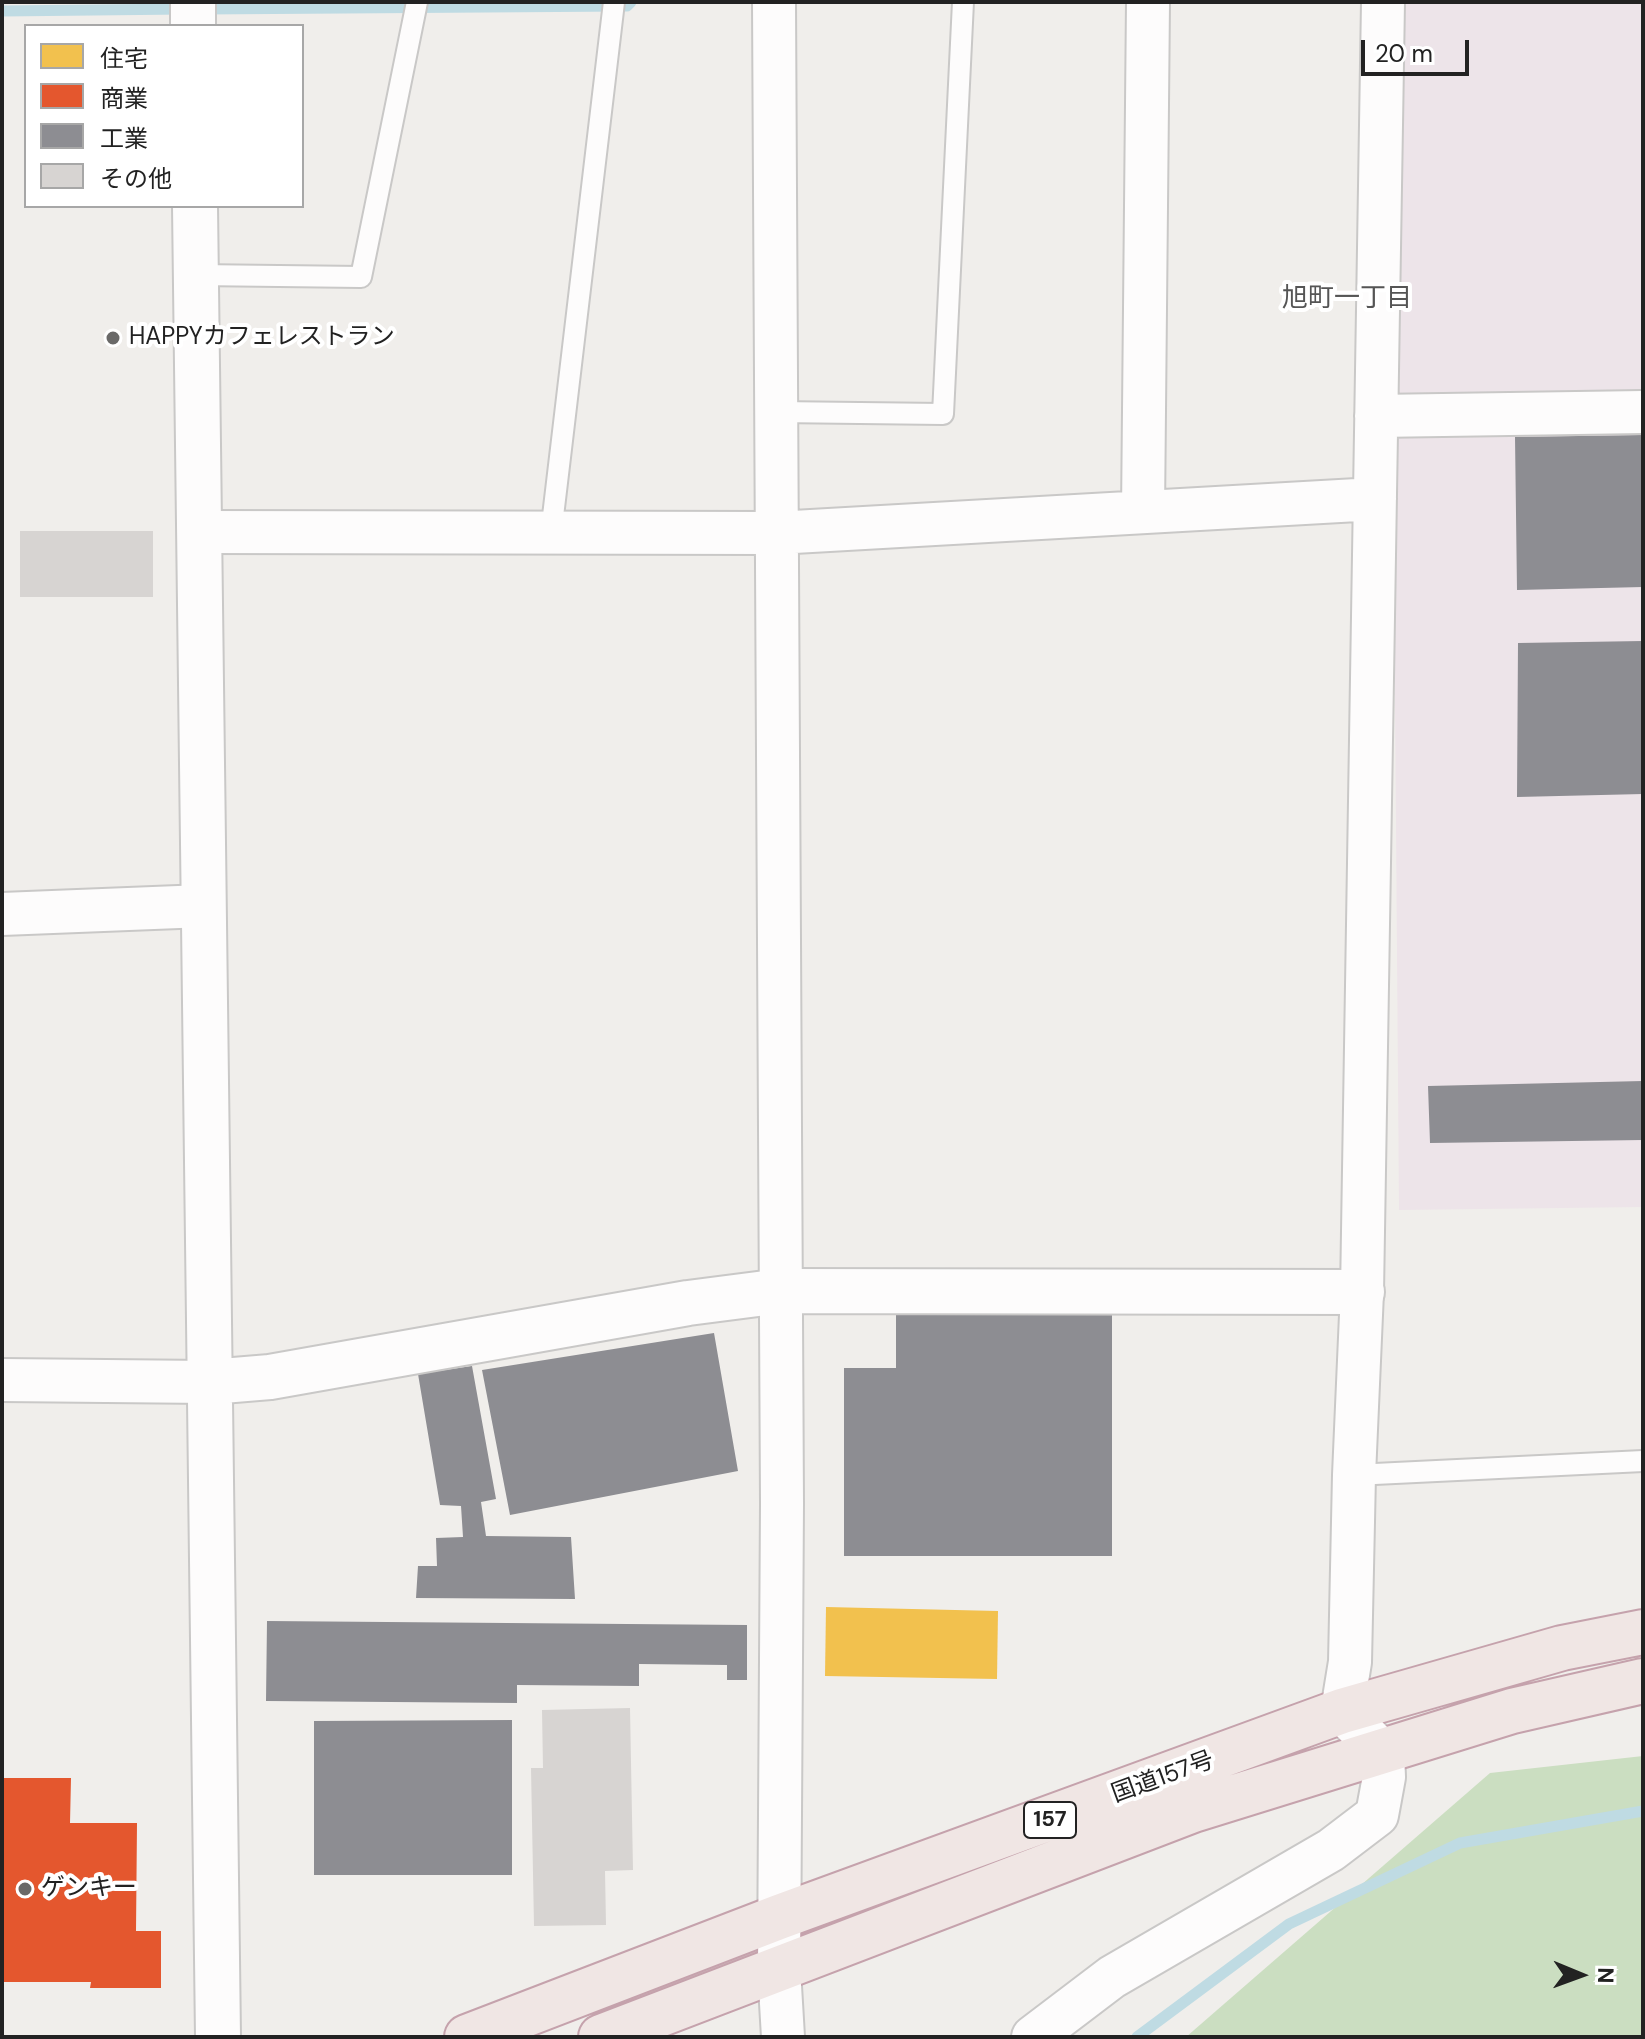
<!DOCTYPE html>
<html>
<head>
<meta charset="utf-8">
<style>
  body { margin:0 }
  #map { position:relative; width:1645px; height:2039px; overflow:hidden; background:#f0eeeb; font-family:"DM Sans","Noto Sans JP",sans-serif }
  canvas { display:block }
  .frame { position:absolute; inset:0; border:4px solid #222; pointer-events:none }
  .legend { position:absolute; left:24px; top:24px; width:280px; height:184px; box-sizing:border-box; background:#fff; border:2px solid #a7a7a7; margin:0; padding:10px 14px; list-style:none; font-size:24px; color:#222 }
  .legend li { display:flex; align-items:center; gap:16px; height:40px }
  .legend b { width:40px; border:2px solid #a7a7a7 }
  .north { position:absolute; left:1541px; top:1935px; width:80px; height:80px; -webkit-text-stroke:6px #fff; paint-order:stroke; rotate:91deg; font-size:22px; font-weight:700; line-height:32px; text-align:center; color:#222 }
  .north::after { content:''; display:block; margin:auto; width:28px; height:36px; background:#222; clip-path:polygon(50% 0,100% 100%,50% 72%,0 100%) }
  .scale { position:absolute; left:1361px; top:40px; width:108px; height:36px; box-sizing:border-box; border:4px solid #222; border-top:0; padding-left:10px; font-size:24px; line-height:28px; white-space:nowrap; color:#222; -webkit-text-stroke:6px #fff; paint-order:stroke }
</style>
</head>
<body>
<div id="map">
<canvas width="1645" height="2039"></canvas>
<div class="frame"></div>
<ul class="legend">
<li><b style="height:22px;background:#f2c14e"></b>住宅</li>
<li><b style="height:22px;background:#e4572e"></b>商業</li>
<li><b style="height:22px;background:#8d8d92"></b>工業</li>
<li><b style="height:22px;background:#d7d4d2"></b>その他</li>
</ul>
<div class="north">N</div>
<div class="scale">20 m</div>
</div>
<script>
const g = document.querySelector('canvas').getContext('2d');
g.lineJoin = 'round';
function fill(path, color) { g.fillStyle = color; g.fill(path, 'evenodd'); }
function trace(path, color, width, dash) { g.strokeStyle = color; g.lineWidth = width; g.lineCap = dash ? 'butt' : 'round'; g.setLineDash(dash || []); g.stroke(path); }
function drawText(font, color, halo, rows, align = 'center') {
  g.font = font + ' "DM Sans","Noto Sans JP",sans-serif'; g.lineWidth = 8; g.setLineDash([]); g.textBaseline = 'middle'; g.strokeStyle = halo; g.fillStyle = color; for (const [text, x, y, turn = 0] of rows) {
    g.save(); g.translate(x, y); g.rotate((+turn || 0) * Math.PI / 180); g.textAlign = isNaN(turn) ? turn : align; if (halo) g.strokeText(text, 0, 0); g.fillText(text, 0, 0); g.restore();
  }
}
const industrial = new Path2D(`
  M1398,2H1643V1207L1399,1210L1393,447Z`);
const forest = new Path2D(`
  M1643,1756V2037H1186L1490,1773Z`);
const homes = new Path2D(`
  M826,1607L998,1611L997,1679L825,1676Z`);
const shops = new Path2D(`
  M2,1778H71L70,1823H137L136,1931H161V1988H90L91,1982H2Z`);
const industry = new Path2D(`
  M1643,435V587L1517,590L1515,437Z
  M1643,641V794L1517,797L1518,643Z
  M1643,1081V1140L1430,1143L1428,1086Z
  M896,1313H1112V1556H844V1368H896Z
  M714,1333L738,1471L510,1515L482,1370Z
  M472,1366L496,1499L481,1502L486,1536L571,1537L575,1599L416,1598L418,1566H437L436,1538L463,1537L461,1506L440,1505L418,1374Z
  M267,1621L747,1625V1680H727V1665L639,1664V1686L517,1685V1703L266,1701Z
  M512,1720V1875H314V1721Z`);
const stream = new Path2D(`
  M203,9L627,6L631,2
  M2,11L185,9
  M1137,2037L1289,1924L1460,1843L1643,1811`);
const building = new Path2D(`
  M20,531H153V597H20Z
  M630,1708L633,1870L605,1871L606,1925L534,1926L531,1768H543L542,1710Z`);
const service = new Path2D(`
  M196,275L361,277L417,2
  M776,412L943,414L963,2
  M551,533L614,2
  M1354,1475L1643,1461`);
const minor = new Path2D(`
  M774,2L782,1504L779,1969L783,2037
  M1376,416L1643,412
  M1143,512L1148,2
  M199,532L776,533L1375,499
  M2,914L204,906
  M2,1380L210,1382
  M1033,2037L1112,1977L1331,1850L1377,1815L1384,1777L1383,1753L1342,1711L1350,1662L1354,1475L1362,1292L1383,2`);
const tertiary = new Path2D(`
  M193,2V26
  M195,206L218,2037
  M210,1382L270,1377L688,1303L781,1291L1362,1292`);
const trunk = new Path2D(`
  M467,2037L779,1917L1342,1711L1562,1648L1643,1632
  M601,2037L1193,1810L1512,1711L1643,1681`);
const markers = [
  [113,338,8,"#6a6968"],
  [25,1889,8,"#6a6968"]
];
const shields = [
  [1050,1820,52]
];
const shieldNames = [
  ["157",1050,1820]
];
const poiNames = [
  ["HAPPYカフェレストラン",129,338],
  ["ゲンキー",41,1889]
];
const streetNames = [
  ["国道157号",1163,1778,-20]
];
const neighbourhoodNames = [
  ["旭町一丁目",1347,299]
];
fill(industrial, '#ede4e9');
fill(forest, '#cbdec1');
fill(homes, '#f2c14e');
fill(shops, '#e4572e');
fill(industry, '#8d8d92');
trace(stream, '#bfdbe3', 11);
fill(building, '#d7d4d2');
trace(service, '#c9c8c7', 24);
trace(minor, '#c9c8c7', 46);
trace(tertiary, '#c9c8c7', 48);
trace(trunk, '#c5a2ac', 48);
trace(service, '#fdfcfc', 20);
trace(minor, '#fdfcfc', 42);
trace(tertiary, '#fdfcfc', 44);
trace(trunk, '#f0e6e4', 44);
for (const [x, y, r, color] of markers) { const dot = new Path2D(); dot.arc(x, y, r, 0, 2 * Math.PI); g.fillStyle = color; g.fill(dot); trace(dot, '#fff', 3); }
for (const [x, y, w] of shields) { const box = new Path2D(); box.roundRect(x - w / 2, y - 18, w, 36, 6); g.fillStyle = '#fff'; g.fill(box); trace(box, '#222', 2); }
drawText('bold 22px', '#222', null, shieldNames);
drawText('24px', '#222', '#fff', poiNames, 'left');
drawText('24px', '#222', '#fff', streetNames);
drawText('26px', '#555', '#fff', neighbourhoodNames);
</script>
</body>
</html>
